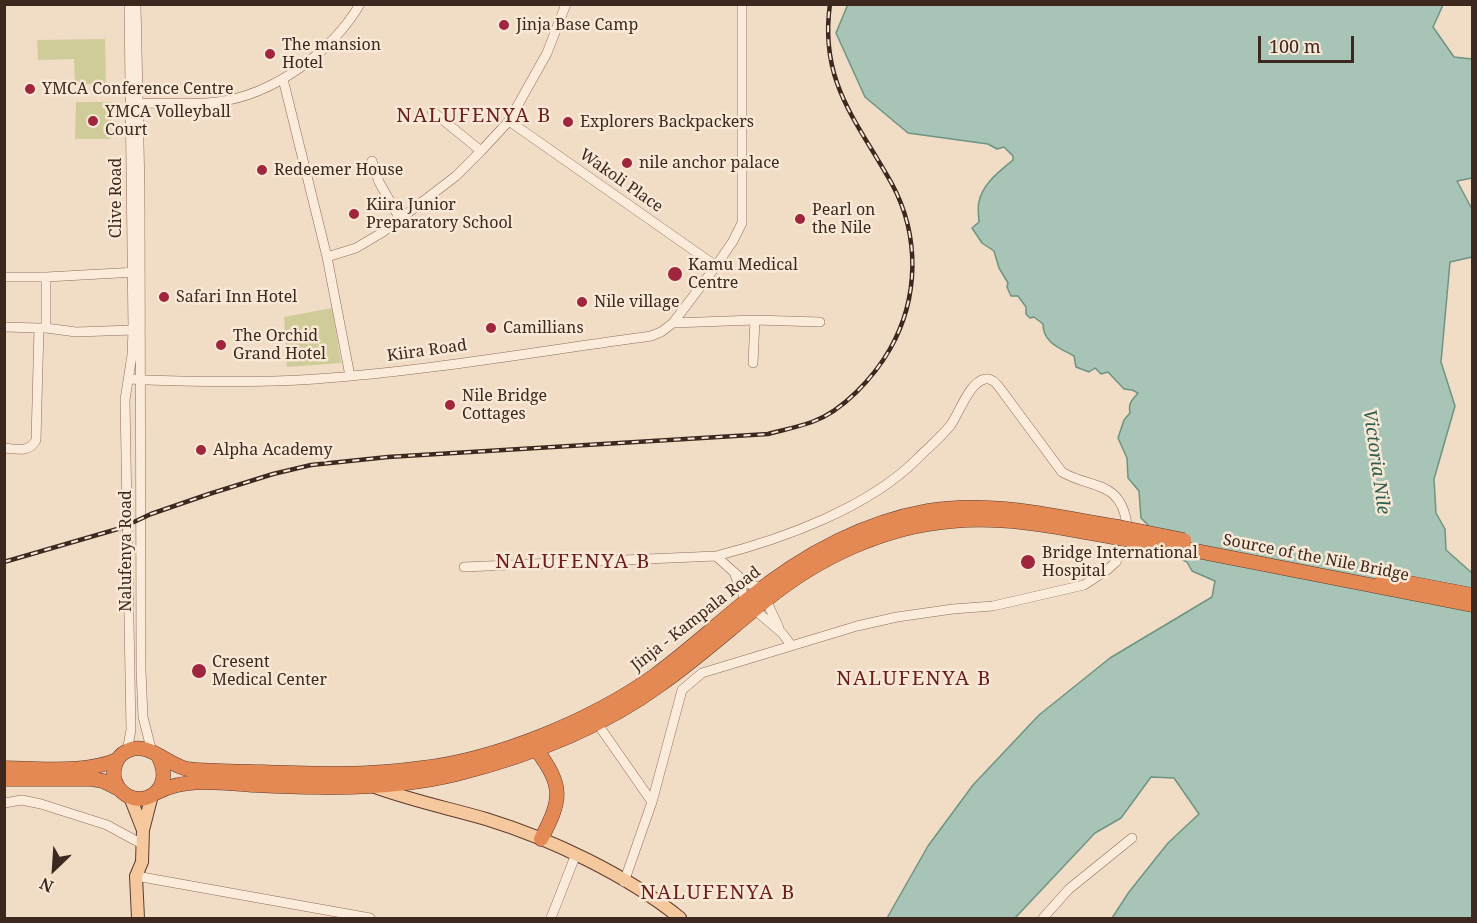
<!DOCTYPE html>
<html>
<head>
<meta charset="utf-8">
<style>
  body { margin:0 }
  #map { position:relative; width:1477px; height:923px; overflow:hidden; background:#f1dcc6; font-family:"Noto Serif",serif }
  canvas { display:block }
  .frame { position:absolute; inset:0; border:6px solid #3d281f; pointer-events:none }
  .north { position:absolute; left:24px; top:839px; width:60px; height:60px; -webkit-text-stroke:4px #f8e8d6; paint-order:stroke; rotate:205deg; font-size:16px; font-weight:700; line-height:24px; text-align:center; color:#3d281f }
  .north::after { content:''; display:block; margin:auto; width:21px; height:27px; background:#3d281f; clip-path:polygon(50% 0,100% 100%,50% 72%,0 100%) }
  .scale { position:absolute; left:1258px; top:36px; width:96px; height:27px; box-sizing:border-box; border:3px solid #3d281f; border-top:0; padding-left:8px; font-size:18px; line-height:21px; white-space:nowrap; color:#3d281f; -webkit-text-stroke:4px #f8e8d6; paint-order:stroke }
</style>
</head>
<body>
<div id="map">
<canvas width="1477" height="923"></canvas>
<div class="frame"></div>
<div class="north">N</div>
<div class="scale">100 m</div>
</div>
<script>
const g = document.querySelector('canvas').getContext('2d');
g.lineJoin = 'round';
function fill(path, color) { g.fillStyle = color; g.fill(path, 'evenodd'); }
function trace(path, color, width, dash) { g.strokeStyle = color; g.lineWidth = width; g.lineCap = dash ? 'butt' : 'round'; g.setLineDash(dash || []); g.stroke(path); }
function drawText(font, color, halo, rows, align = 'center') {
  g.font = font + ' "Noto Serif",serif'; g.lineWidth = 5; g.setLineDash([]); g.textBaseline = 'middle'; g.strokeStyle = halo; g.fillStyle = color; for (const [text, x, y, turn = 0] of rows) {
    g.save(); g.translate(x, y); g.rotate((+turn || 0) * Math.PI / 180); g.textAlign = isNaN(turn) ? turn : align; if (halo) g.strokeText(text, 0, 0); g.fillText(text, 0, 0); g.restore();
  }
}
const green = new Path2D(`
  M105,39L106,84H75L74,59L38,60L37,40Z
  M76,102H112L111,139H75Z
  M332,308L341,363L287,367L284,317Z`);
const water = new Path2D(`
  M848,4L1443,5L1433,27L1454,57L1472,59V178L1457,181L1472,209V257L1450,262L1441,362L1455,406L1434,479L1436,513L1445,529L1446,550L1472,573V918H1112L1129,892L1168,843L1199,814L1174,778L1151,777L1121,818L1095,833L1015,918H887L928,846L973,785L1039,715L1110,658L1212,597L1215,581L1192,571L1187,562L1155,547L1149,538L1148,525L1141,518L1139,491L1128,478L1127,458L1118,438L1124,420L1130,413C1128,403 1132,400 1138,393L1132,390L1124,389L1108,372L1101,374L1095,368L1089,372L1076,367L1074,356C1060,348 1043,343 1043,324L1034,317L1030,318L1026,314V307L1018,296H1011L1007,287L1008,283L999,268L994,251L982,243L972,228L979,222C979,216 977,208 979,202C982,184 1000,171 1013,160V156L1004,147L997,149L988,144L908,133L865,97L836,33Z`);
const minor = new Path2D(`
  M136,4L140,190L141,670L143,717L152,752
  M283,79L327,257L350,376
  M139,103C164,103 191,105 217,102C273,95 332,52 360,4
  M432,111L481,151
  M509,121L716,266
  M372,161L379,182L400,219
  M327,257L356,248L383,232L456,176L481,151L509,121L547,53L566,4
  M4,277H46L137,272
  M673,323L755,320L820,322
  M4,327L39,328
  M46,328L76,332L133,330
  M753,363L755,320
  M128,379C190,382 254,383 316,379C427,371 540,351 651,336L661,332L673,323L716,266L733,241L742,223V4
  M4,448C17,449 29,453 36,440L39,328H46V277
  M716,556L746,583L762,588
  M464,567L716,556C783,539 868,508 917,459C928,448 940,438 950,426C959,414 969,382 985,379C992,377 998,385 1002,391L1062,472C1090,489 1121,479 1127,525
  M735,575L746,601
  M766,600L779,628
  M755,610L782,633L791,645
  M597,723L652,802
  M127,751L131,730L125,400L132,355L133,330L129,4
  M4,803L22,800L41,804L107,825L142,844
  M136,876L370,918
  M624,882L652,802L682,690L702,673L857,626L897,617L953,609L993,606L1084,585L1107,570L1116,562L1123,547
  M551,918L576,854
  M1043,918L1069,889L1132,838`);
const major = new Path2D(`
  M372,786C409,800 448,808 486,819C551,839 627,875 680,918
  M130,797L143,830
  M138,918L136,876L142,862L143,830L152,795`);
const highway = new Path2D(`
  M536,749C564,787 562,799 541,839
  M158,756C178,793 136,813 118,787C110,776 114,757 127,751C148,740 168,766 188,769C212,772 236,771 260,772C315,774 367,776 422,768C498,759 592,720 654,676C687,652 716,625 747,600C800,557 860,523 928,511C992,500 1056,517 1119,527
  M4,768C41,768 82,774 117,760
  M4,779H92L103,781L119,789
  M158,792C187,777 224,783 255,785C276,786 297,787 317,787C363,788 412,785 457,774C528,756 600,729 660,685C697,659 730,629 765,601C817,558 885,526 953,521C1009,516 1063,528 1118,538`);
const rail = new Path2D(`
  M4,562L121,528L151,514L209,494L273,474L311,465L388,457L768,434C783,430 798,427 812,422C843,411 874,377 890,349C919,298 920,236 892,184C857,121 819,82 830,4`);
const highwayBridge = new Path2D(`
  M1119,527L1184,540
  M1118,538L1176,547L1472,605
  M1383,578L1472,595`);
const markers = [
  [504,25,6,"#a0263e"],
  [270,54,6,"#a0263e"],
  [30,89,6,"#a0263e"],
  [93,121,6,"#a0263e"],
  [568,122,6,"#a0263e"],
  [627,163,6,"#a0263e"],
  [262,170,6,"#a0263e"],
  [354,214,6,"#a0263e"],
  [800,219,6,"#a0263e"],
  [675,274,8,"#a0263e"],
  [164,297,6,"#a0263e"],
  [582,302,6,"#a0263e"],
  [491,328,6,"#a0263e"],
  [221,345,6,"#a0263e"],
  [450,405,6,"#a0263e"],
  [201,450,6,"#a0263e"],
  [1028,562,8,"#a0263e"],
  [199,671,8,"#a0263e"]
];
const poiNames = [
  ["Jinja Base Camp",516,25],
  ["The mansion",282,45],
  ["Hotel",282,63],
  ["YMCA Conference Centre",42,89],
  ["YMCA Volleyball",105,112],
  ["Court",105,130],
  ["Explorers Backpackers",580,122],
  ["nile anchor palace",639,163],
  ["Redeemer House",274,170],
  ["Kiira Junior",366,205],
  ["Preparatory School",366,223],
  ["Pearl on",812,210],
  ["the Nile",812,228],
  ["Kamu Medical",688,265],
  ["Centre",688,283],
  ["Safari Inn Hotel",176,297],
  ["Nile village",594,302],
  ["Camillians",503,328],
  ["The Orchid",233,336],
  ["Grand Hotel",233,354],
  ["Nile Bridge",462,396],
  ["Cottages",462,414],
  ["Alpha Academy",213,450],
  ["Bridge International",1042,553],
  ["Hospital",1042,571],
  ["Cresent",212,662],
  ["Medical Center",212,680]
];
const streetNames = [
  ["Wakoli Place",621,181,35],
  ["Clive Road",116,198,-90],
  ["Kiira Road",427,351,-8],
  ["Nalufenya Road",126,551,-90],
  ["Source of the Nile Bridge",1316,558,11],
  ["Jinja - Kampala Road",696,619,-38]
];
const waterNames = [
  ["Victoria Nile",1376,462,82]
];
const quarterNames = [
  ["NALUFENYA B",474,116],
  ["NALUFENYA B",573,562],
  ["NALUFENYA B",914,679],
  ["NALUFENYA B",718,893]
];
fill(green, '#d0cc99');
fill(water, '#a8c4b6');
trace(water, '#6d9483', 1.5);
trace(minor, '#8e6c5a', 10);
trace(major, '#5c3b2e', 14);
trace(highway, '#5c3b2e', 15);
trace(minor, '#fbebda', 9);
trace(major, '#f5c99d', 12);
trace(highway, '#e48953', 14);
trace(rail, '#3d281f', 4.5);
trace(rail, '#f8e8d6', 2, [7]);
trace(highwayBridge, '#5c3b2e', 15, []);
trace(highwayBridge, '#e48953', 14);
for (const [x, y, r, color] of markers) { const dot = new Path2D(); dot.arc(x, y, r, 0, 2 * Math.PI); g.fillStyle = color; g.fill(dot); trace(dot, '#f8e8d6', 2); }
drawText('16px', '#3d281f', '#f8e8d6', poiNames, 'left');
drawText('16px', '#3d281f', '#f8e8d6', streetNames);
drawText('italic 18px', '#2d5e51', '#f8e8d6', waterNames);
g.letterSpacing = '1.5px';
drawText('20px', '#6c1d1c', '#f8e8d6', quarterNames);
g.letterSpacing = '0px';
</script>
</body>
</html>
